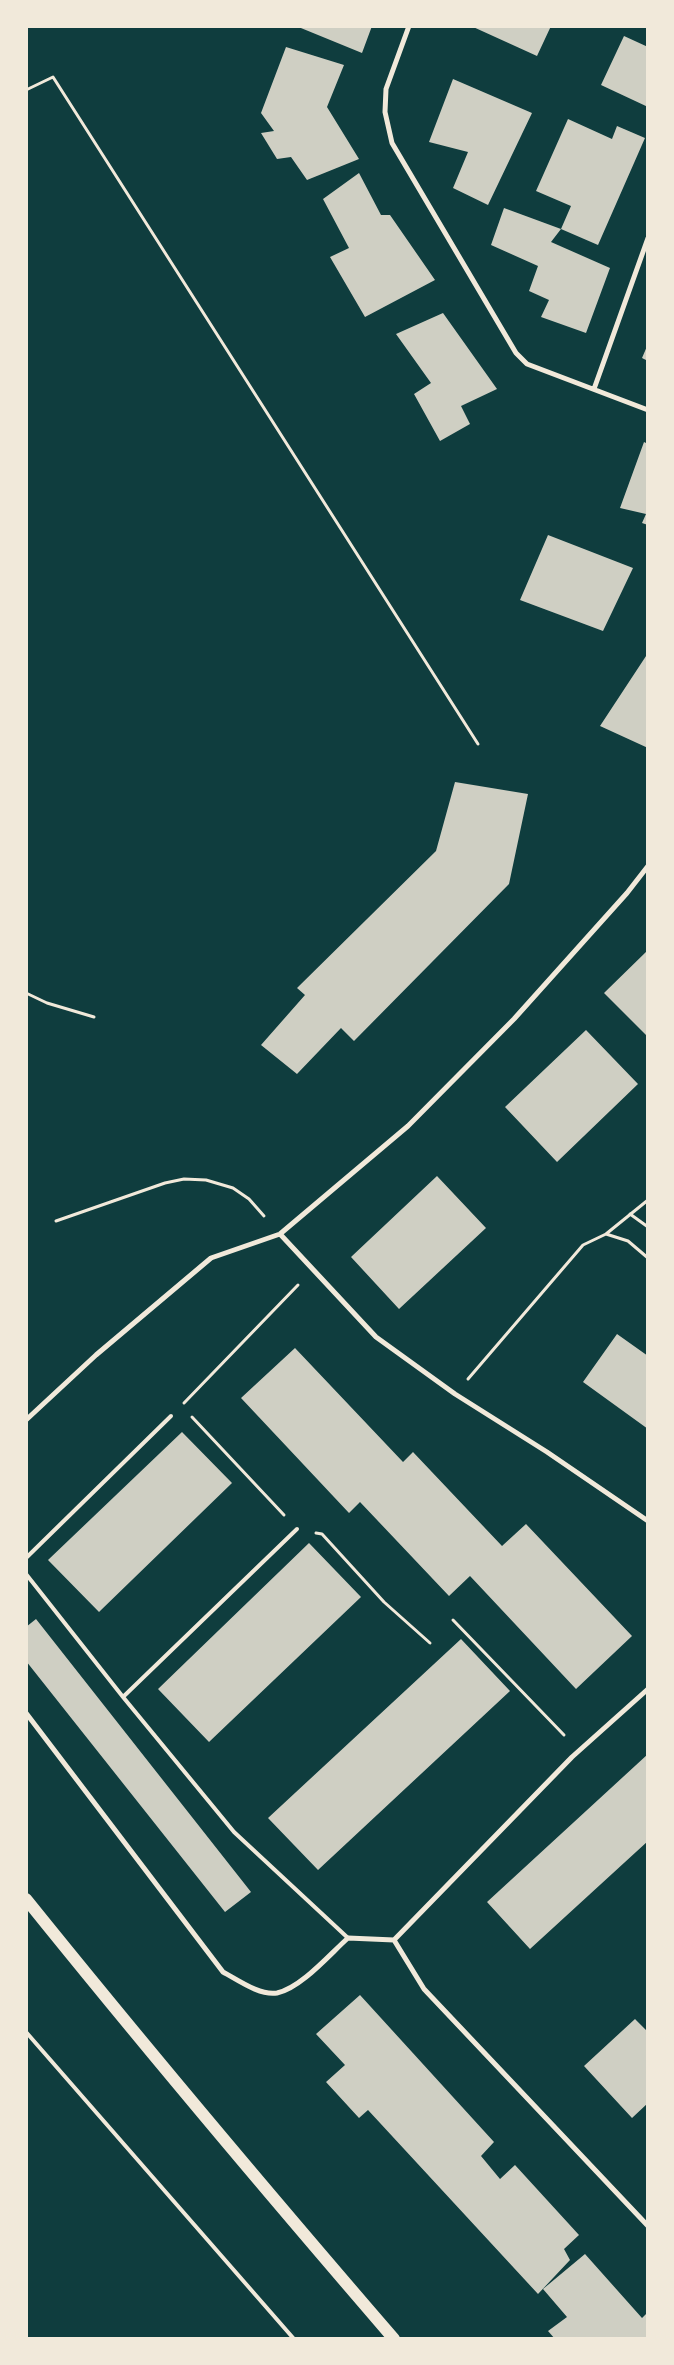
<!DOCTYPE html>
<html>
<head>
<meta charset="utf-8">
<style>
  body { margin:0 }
  #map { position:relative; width:674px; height:2365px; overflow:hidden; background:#0f3d3e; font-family:"Space Grotesk",sans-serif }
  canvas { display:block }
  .frame { position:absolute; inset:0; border:28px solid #f1e9da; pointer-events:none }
</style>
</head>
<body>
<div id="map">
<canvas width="674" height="2365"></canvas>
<div class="frame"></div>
</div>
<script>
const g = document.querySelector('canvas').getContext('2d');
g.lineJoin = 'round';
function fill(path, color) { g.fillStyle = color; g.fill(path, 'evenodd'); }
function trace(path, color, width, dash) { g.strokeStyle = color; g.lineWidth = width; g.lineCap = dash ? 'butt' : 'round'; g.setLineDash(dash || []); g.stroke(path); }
const building = new Path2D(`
  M296,26H372L362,53Z
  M471,26H551L537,56Z
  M624,36L648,47V107L601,85Z
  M286,47L344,65L327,107L359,159L307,180L291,157L277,159L261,133L274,131L261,113Z
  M453,79L532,113L488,205L453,188L468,152L429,142Z
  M568,119L612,139L617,126L645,138L598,245L561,229L551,242L610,268L586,333L541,317L549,300L529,291L538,266L491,245L504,208L561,229L571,206L536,191Z
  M359,173L381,215H390L435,280L365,317L330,257L349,248L323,199Z
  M443,313L497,389L461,406L470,424L440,441L414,394L431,383L396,334Z
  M648,344V361L642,358Z
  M644,442L648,444V525L642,523L646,514L620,508Z
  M548,535L633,568L603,631L520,600Z
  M648,653V748L600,726Z
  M455,782L528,794L509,884L354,1041L341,1028L297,1074L261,1045L305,995L297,988L436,851Z
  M648,950V1037L604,993Z
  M586,1030L638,1084L557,1162L505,1107Z
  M437,1176L486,1228L399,1309L351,1257Z
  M617,1334L648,1356V1429L583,1382Z
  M295,1348L403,1462L413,1452L502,1546L526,1524L632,1636L576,1689L470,1576L449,1596L360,1502L349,1513L241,1398Z
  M182,1432L232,1483L99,1612L48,1560Z
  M309,1543L361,1597L209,1742L158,1689Z
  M36,1619L251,1892L225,1912L26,1661V1627Z
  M461,1639L510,1691L318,1870L268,1818Z
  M648,1754V1841L530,1949L487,1902Z
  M360,1995L494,2142L481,2156L500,2179L515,2165L579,2235L564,2249L570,2260L538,2294L368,2110L359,2118L326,2082L345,2065L316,2034Z
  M635,2019L648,2032V2103L632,2118L584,2066Z
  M585,2254L642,2318L648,2312V2339H555L548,2331L567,2317L543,2289Z`);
const path = new Path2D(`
  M26,90L53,77L478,744
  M26,993L47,1003L94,1017
  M630,1214L648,1227
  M56,1221L165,1183L184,1179L206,1180L233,1188L249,1199L264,1216
  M606,1234L648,1200
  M468,1379L583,1245L606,1234L628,1241L648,1258
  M184,1403L298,1285
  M192,1417L284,1515
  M316,1533L322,1534L384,1602L430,1643
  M453,1620L564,1735`);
const service = new Path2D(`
  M26,1558L171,1416
  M26,1574L123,1697L234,1832L348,1938
  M123,1697L297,1529
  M26,2032L294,2339`);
const minor = new Path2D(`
  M409,26L386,89L385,112L392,143L516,353L527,364L648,410
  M594,389L648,238
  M280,1234L376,1337L455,1394L547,1452L648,1521
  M26,1420L96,1355L211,1258L280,1234L408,1126L514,1019L627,893L648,866
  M648,1689L572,1757L394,1940L424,1989L648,2226
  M26,1713L223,1972C238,1980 260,1996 277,1993C301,1988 330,1954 348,1938L394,1940`);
const primary = new Path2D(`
  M26,1899C146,2048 269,2194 394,2339`);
fill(building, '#cfcfc3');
trace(path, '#f1e9da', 3);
trace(service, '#f1e9da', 4);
trace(minor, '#f1e9da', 5);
trace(primary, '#f1e9da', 12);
</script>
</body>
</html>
